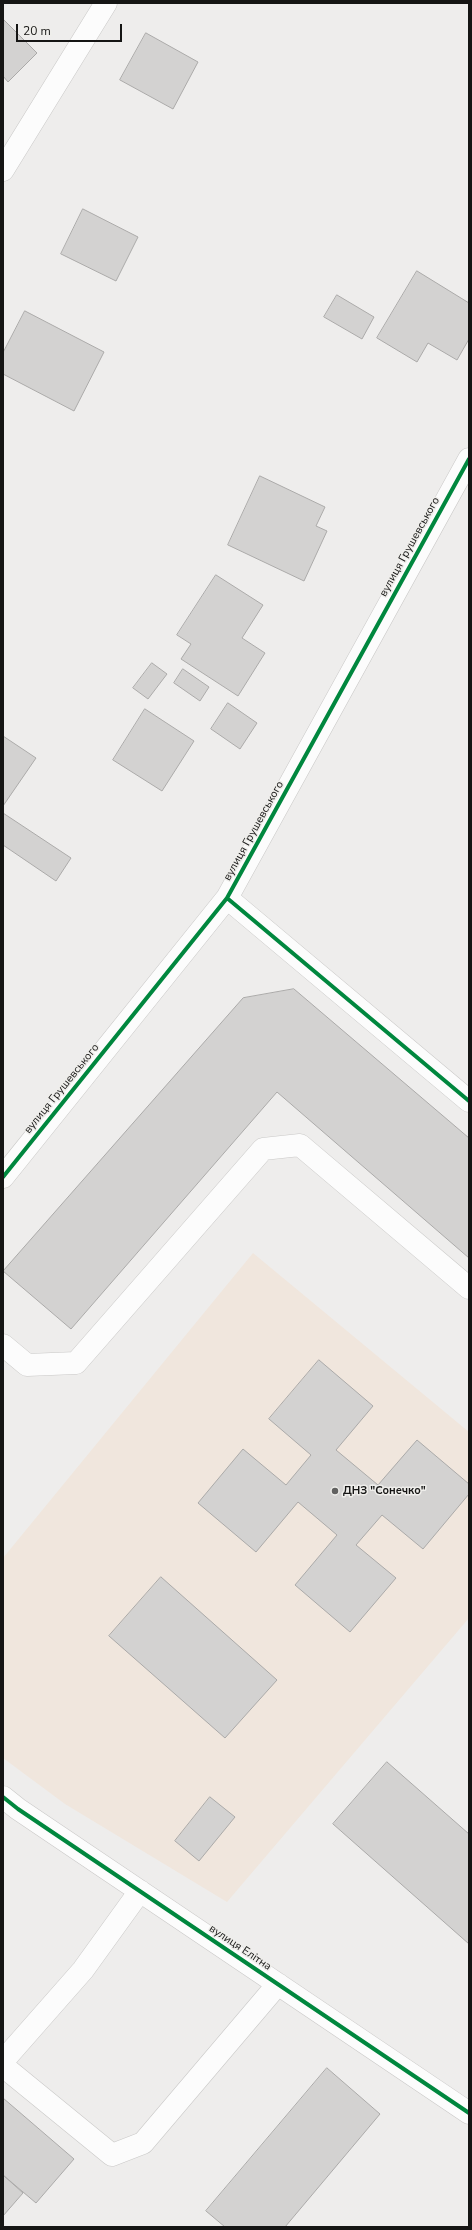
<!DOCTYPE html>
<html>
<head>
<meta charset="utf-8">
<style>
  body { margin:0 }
  #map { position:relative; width:472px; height:2230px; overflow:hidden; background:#eeedec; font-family:"Nunito Sans",sans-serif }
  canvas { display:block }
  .frame { position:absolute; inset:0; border:4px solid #151514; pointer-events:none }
  .scale { position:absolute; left:16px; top:24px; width:106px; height:18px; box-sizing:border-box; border:2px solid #151514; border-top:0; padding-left:5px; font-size:12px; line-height:14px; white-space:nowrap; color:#151514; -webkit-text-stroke:3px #efeeeb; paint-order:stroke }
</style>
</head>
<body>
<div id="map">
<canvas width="472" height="2230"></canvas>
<div class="frame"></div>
<div class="scale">20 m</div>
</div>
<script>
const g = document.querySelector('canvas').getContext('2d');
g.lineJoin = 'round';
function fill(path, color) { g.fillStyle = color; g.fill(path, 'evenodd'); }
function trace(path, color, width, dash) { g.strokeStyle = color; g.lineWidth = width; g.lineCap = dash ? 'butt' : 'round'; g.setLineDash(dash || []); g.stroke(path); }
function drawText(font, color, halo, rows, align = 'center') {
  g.font = font + ' "Nunito Sans",sans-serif'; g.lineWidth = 3; g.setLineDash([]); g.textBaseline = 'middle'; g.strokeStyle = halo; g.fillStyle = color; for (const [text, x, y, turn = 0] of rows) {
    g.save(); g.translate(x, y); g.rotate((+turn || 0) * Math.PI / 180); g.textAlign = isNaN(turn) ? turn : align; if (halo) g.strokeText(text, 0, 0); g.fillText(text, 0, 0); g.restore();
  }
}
const education = new Path2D(`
  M253,1253L469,1432V1618L227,1902L65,1804L3,1758V1558Z`);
const building = new Path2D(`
  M4,20L37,53L8,82L3,76Z
  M146,33L198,62L173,109L120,80Z
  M83,209L138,237L116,281L61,254Z
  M417,271L469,303V339L457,360L428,343L417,362L377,338Z
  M337,295L374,317L362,339L324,317Z
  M25,311L104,352L74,411L3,374V353Z
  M260,476L325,507L316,526L327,531L304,581L228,545Z
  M216,575L263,605L242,638L265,653L238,696L181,659L191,644L177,635Z
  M152,663L167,674L148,699L133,688Z
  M183,669L209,687L200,701L174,683Z
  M228,703L257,723L240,749L211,729Z
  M145,709L194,741L162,791L113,760Z
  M3,736L36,758L3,806Z
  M3,813L71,858L56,881L3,845Z
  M294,989L469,1138V1258L277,1092L71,1329L3,1271L243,998Z
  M319,1360L373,1406L336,1450L378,1485L417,1440L469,1484V1494L423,1549L382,1515L356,1545L396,1578L350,1632L295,1585L337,1535L298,1502L256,1552L198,1503L243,1449L286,1485L311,1455L269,1419Z
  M161,1577L277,1680L225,1738L109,1636Z
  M387,1762L469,1834V1944L333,1824Z
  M210,1797L235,1817L199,1861L175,1841Z
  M327,2068L380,2114L285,2227H225L206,2211Z
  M3,2098L74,2159L36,2203L3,2175Z
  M3,2175L23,2193L3,2216Z`);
const minor = new Path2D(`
  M3,170L106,3
  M227,898L469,1101
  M3,1177L227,898L469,459
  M3,1345L27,1365L76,1363L263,1149L300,1145L469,1288
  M3,1797L18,1809L469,2113
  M3,2061L83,1970L140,1891
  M3,2066L112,2155L143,2143L278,1984`);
const cycleway = new Path2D(`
  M227,898L469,1101
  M3,1177L227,898L469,459
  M3,1797L18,1809L469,2113`);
const markers = [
  [335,1491,4,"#616160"]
];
const streetNames = [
  ["вулиця Грушевського",410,547,-61],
  ["вулиця Грушевського",254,831,-61],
  ["вулиця Грушевського",62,1089,-51],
  ["вулиця Елітна",240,1948,34]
];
const poiNames = [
  ["ДНЗ \"Сонечко\"",343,1491]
];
fill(education, '#f0e6dd');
fill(building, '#d3d2d1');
trace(building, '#abaaa9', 1);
trace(minor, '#c9c8c7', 23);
trace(minor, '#fcfcfc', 22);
trace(cycleway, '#00873e', 4);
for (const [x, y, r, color] of markers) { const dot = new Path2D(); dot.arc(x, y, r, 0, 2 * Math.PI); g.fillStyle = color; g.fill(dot); trace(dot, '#efeeeb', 1.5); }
drawText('11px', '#151514', '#efeeeb', streetNames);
drawText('bold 11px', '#151514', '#efeeeb', poiNames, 'left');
</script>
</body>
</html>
